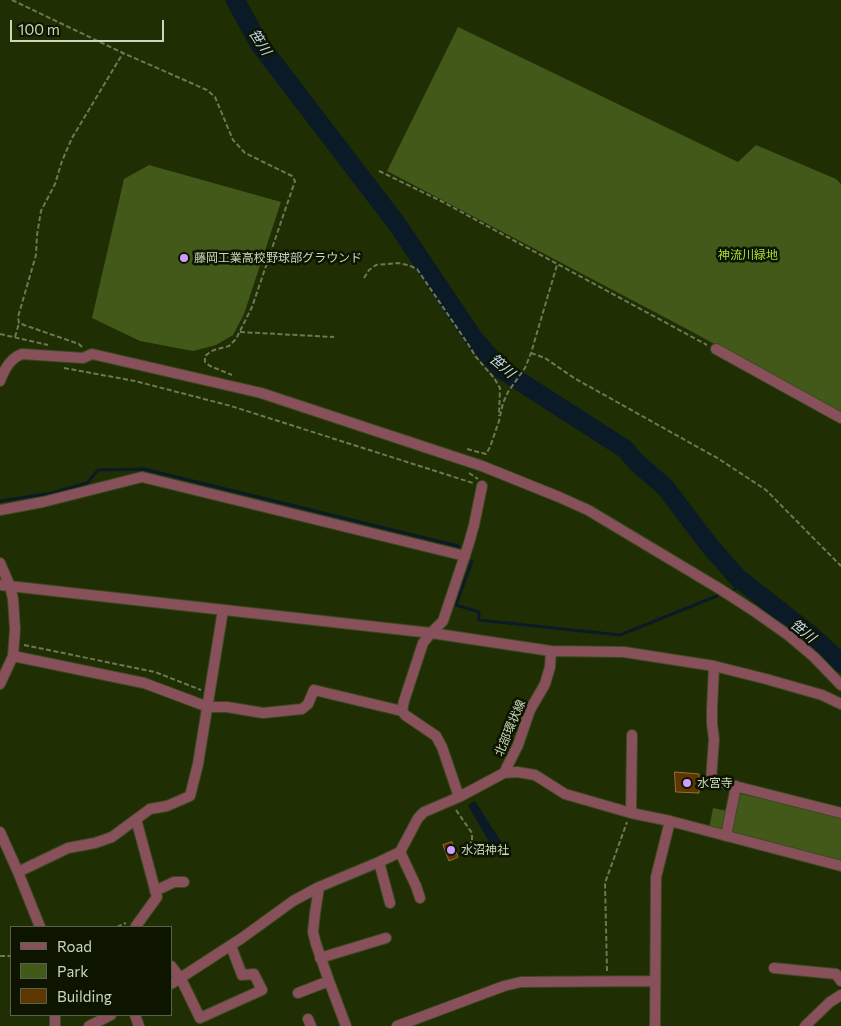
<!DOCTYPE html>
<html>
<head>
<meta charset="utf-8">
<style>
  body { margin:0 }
  #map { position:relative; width:841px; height:1026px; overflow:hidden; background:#202f03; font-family:Commissioner,sans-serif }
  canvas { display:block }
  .legend { position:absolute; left:10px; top:926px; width:162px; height:90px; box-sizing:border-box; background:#0d1501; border:1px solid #59634b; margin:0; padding:6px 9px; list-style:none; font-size:15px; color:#cbd8bb }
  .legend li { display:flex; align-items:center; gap:10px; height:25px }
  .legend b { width:25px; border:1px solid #59634b }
  .scale { position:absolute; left:10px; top:20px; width:154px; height:22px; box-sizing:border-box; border:2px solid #cbd8bb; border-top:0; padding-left:6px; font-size:15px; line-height:18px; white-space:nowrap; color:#cbd8bb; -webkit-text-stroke:4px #0d1501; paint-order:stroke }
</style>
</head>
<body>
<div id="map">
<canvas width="841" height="1026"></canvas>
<ul class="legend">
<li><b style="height:6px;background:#87505b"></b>Road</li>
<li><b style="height:14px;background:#42591a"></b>Park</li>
<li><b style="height:14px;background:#5e3600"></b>Building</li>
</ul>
<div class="scale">100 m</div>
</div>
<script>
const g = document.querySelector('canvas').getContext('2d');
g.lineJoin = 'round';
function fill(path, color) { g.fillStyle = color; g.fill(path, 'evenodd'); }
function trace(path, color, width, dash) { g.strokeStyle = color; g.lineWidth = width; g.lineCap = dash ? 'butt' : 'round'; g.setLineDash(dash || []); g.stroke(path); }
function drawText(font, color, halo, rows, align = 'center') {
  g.font = font + ' Commissioner,"Noto Sans JP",sans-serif'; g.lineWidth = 5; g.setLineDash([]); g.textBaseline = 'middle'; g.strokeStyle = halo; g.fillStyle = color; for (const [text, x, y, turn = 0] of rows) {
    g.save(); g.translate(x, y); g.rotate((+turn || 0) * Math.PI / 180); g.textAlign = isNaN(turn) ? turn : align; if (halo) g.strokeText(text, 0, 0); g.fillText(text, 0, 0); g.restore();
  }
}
const green = new Path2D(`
  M458,27L738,162L756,145L836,179L841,184V413L685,328L387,171Z
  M149,165L281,202L244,314L233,335L216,345L193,351L140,341L92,318L124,179Z
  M741,794L797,806L841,818V863L733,835L730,830L736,795Z
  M713,808L728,811L725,830L721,832L709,829Z`);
const water = new Path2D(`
  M475,801L502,843L497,848L492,847L468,805Z`);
const stream = new Path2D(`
  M0,501L52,493L87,483L98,470L144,469L458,546L459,547
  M472,561L456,605L479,612V620L620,635L717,596
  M733,591L743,582`);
const river = new Path2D(`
  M235,0L260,45L397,224L474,339L502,370L625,449L638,464L665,487L709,545L738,578L811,635L841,663`);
const building = new Path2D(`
  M675,772L699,774V793L676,792Z
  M452,842L458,857L449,861L443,845Z`);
const path = new Path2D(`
  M12,0L123,53L207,90L215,97L233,140L245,153L292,176L295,181L252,307L236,339L229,346L214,350L209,353L205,356V362L210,366L232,375
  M379,171L441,201L707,345
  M364,278L369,270L376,265L398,263L408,265L417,269L468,344L476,357L494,378L500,388L499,416
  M240,332L334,337
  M0,334L48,345
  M15,337L19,323
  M82,347L79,344L24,325L19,323L18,317L36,255L37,235L41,211L55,184L62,161L72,138L123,53
  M531,353L545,358L574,378L719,459L766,490L841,566
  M64,368L135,381L231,406L473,483
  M467,449L486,454L490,447L499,421L503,403L508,392L525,368L531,353L557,265
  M469,473L478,479
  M24,645L155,672L201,690
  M456,810L472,833V842L465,845
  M117,927L126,923
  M0,956H11
  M607,971L605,883L627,822`);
const minor = new Path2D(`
  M716,349L841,418
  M0,381C4,370 10,358 22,354L83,358L92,354L261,393L482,466L559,497L588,510L720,589L754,611L788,635L814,657L841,685
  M0,510L43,502L142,477L465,556
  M0,563L10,586L13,599L15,629L13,656L0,684
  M0,585L431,633L551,651L624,652L714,666L766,679L822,695L841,704
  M13,656L144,683L208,707H227L263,713L302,709L308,704L314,690L402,711
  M714,666L712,709V724L714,739L711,780L841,813
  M504,773L517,772L535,775L565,794L631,813L670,821L841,866
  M459,797L442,747L436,736L405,715L402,711L404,701L423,643L431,633L443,621L469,543L474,525L482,486
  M631,813L632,735
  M136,819L157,897L136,926L137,927
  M0,832L18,872L40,927
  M726,836L736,786
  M400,852L416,886L420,898
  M379,862L390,903
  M18,872L68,848L95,843L112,837L150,809L167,806L190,796L198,764L223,610
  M319,887L315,913L313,932L316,944L329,981L346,1026
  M155,891L174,882H184
  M320,958L386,938
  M171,966L181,979L200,1018L262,990L254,974L242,975L231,946
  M774,968L836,974L841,981
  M171,984L242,938L293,901L319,887L379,862L400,852L418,818L424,812L459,797L504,773L518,745L530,710L545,684L550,667L551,651
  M298,993L329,981
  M135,1015L139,1026
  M308,1019L311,1026
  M55,1026V1015
  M89,1026L111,1015
  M397,1026L504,986L521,982L655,981
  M655,1026L656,877L670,821
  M805,1026L830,1002L841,995`);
const markers = [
  [184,258,5,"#cf9dff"],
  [687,783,5,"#cf9dff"],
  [451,850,5,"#cf9dff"]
];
const parkNames = [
  ["神流川緑地",748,255]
];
const poiNames = [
  ["藤岡工業高校野球部グラウンド",194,258],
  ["水宮寺",697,783],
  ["水沼神社",461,850]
];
const streetNames = [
  ["北部環状線",510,728,-67]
];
const waterNames = [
  ["笹川",260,42,57],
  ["笹川",502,366,41],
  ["笹川",803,631,39]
];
fill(green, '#42591a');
fill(water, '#0b1a27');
trace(stream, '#0b1a27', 3);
trace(river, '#0b1a27', 19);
fill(building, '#5e3600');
trace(building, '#9a6e3e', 1);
trace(minor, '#3b4a20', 12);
trace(path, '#6b7954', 2, [5, 2.5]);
trace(minor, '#87505b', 10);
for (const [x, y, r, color] of markers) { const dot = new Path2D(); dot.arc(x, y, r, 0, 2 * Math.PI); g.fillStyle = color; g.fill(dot); trace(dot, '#0d1501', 2); }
drawText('12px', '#a6df36', '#0d1501', parkNames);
drawText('12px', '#cbd8bb', '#0d1501', poiNames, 'left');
drawText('12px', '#cbd8bb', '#0d1501', streetNames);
drawText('italic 14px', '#c2d9ef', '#0d1501', waterNames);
</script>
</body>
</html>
